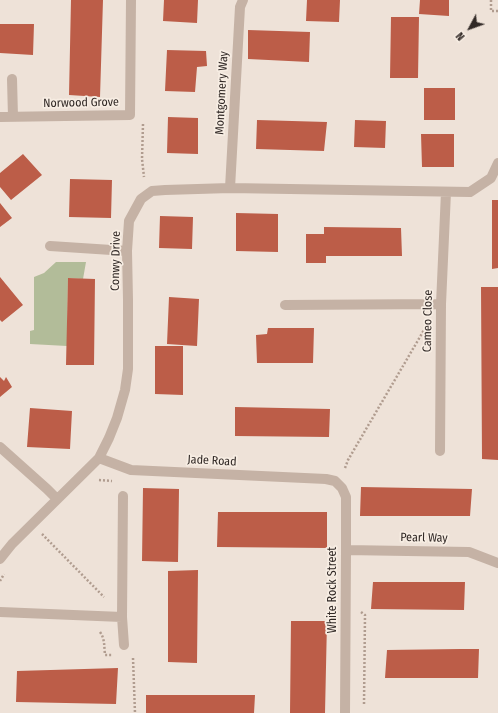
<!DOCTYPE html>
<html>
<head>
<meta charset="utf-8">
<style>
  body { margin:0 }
  #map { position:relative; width:498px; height:713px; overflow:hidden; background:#eee2d8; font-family:"Fira Sans Condensed",sans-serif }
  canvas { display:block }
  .north { position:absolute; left:450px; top:8px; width:40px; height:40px; -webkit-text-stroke:3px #f7ede3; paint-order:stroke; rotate:229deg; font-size:11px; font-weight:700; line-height:16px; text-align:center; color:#312926 }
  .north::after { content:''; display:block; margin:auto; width:14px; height:18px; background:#312926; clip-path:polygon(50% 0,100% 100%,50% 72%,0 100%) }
</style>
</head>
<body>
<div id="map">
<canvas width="498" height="713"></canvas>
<div class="north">N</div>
</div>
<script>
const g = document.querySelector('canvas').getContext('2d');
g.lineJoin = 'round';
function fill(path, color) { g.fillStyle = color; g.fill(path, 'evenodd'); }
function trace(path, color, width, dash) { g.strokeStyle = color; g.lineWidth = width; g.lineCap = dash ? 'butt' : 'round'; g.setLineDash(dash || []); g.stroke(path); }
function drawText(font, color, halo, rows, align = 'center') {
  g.font = font + ' "Fira Sans Condensed",sans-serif'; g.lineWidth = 3.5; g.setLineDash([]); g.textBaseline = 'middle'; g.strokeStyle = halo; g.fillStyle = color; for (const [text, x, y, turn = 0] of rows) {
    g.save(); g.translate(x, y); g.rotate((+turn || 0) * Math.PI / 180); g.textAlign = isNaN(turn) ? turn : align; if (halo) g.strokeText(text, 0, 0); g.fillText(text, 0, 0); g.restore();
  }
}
const green = new Path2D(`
  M56,262H86L83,279L68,278L67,346L30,344V331L34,330V277L44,273Z`);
const building = new Path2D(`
  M71,0H103L100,97L69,95Z
  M164,0H198L197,23L163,21Z
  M307,0H340L339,22L306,21Z
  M420,0H449V16L419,14Z
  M391,17H419L418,78H390Z
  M0,24H34L33,55L0,53Z
  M248,30L310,32L309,62L248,59Z
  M167,50L206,51L207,66L197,67L195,92L165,91Z
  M424,88H455V120H424Z
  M168,117L198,118V154L167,153Z
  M257,120L327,122L324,151L256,149Z
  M355,120L386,121L385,148L354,147Z
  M421,134H454V167H422Z
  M23,154L42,175L11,200L0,187V173Z
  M70,179L112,180L111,218L69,217Z
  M492,200H498V268L492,269Z
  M0,203L12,218L0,227Z
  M236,213L278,214V252L236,251Z
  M160,216L193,217L192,249L159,248Z
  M324,227L401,228L402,256H326V263H306V234H324Z
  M0,277L23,305L2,322L0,320Z
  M68,278L95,279L94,365H66Z
  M481,287H498V460L482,459Z
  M169,297L199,299L197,346L167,344Z
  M268,328H314L313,363H257L256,335L267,334Z
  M155,346H183V395L155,394Z
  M0,377L4,381L6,377L12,387L0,397Z
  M235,407L330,409L329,437L235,436Z
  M30,408L72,411L70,449L27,447Z
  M361,487L472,489L470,516H360Z
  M143,488L179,489L178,562L142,561Z
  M218,512H327V548L217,547Z
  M198,570L197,663L168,662V571Z
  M373,582H465L464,610L371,609Z
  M291,621H327L325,713H290Z
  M460,649H479L478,678H385L387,650Z
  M118,668L116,704L16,702L17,671Z
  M146,695H255L254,713H146Z`);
const path = new Path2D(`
  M491,0V11H498
  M143,124L142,159L144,177
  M345,468L348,460L424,330
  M99,480L112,481
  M42,534L104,597
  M0,581L4,574
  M361,612L365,615L364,705
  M100,632C105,639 104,646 105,655H112
  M133,658L135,713`);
const minor = new Path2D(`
  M12,79L13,117
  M0,117L130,115L131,0
  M230,188L240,7L243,0
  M50,246L127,251
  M285,305L441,304
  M0,447L47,489L57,499
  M440,451L441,304L446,192
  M99,458L131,470L326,479L335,481L342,488L346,497V550L345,713
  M123,496L122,617L124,645
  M346,550L469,552L498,563
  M0,559L12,544L99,458L109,438L117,418L125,390L128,369V300L127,251L129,221L141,199L152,191L165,190L230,188L470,192L491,178L498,163
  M0,612L122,617`);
const streetNames = [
  ["Montgomery Way",222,93,-87],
  ["Norwood Grove",81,103,-1],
  ["Conwy Drive",116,261,-89],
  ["Cameo Close",428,321,-89],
  ["Jade Road",212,461,3],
  ["Pearl Way",424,538,1],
  ["White Rock Street",333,590,-90]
];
fill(green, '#b2bc99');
fill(building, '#bc5d48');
trace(path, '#b09c8f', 2.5, [2, 2]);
trace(minor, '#c5b2a5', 10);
drawText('12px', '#312926', '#f7ede3', streetNames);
</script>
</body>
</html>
